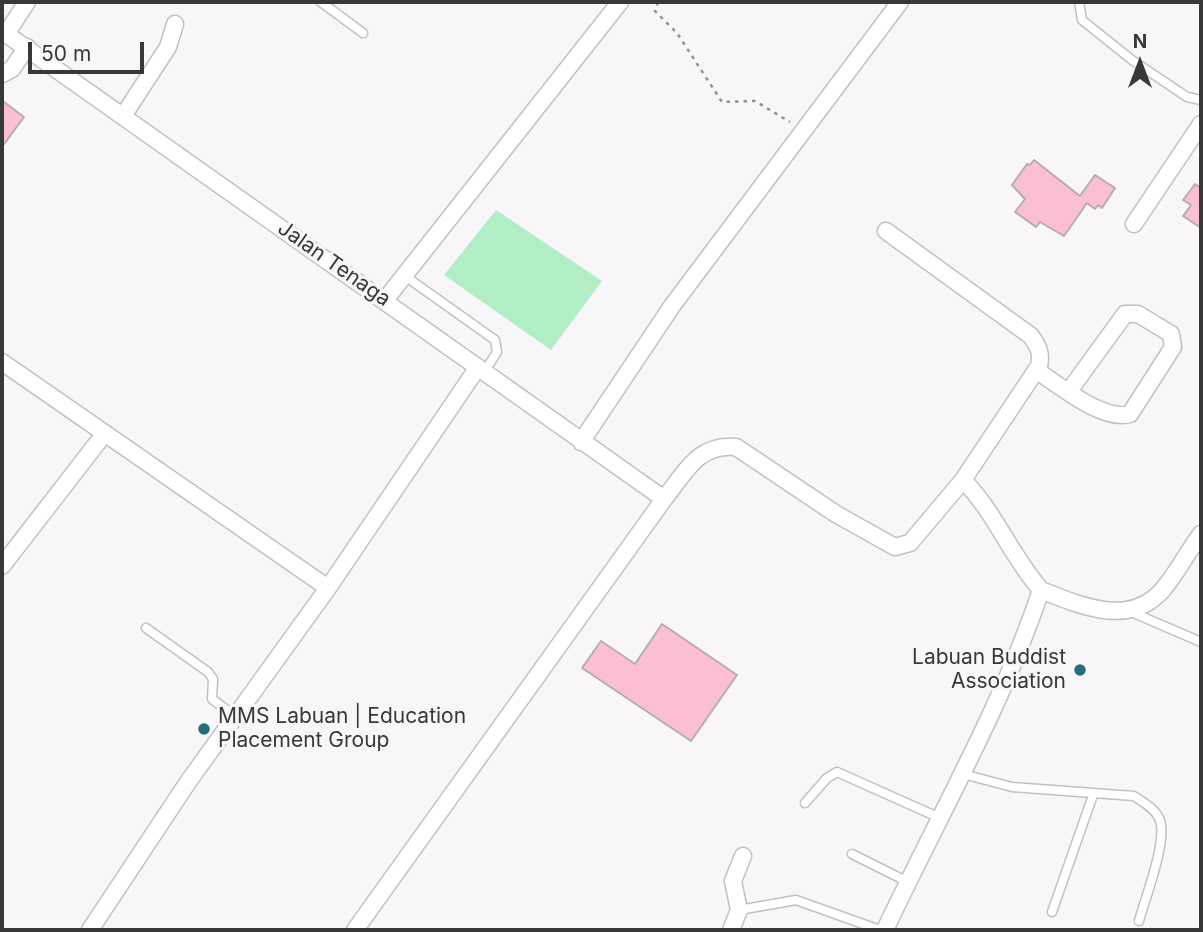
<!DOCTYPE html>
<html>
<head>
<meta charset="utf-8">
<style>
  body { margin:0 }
  #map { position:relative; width:1203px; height:932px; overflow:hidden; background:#f9f6fa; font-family:Inter,sans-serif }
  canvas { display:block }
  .frame { position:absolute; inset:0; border:4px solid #393839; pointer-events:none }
  .north { position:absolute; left:1105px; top:28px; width:70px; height:70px; -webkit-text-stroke:5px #f9f6fa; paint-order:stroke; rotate:0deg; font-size:19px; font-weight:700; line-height:28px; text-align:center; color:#393839 }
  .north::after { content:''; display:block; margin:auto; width:24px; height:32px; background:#393839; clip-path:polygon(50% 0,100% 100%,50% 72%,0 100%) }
  .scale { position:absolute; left:28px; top:42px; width:116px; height:32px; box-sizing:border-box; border:4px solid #393839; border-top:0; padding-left:9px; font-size:21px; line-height:24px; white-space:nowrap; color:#393839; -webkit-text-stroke:5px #f9f6fa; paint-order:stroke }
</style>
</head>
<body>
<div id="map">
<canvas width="1203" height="932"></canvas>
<div class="frame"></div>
<div class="north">N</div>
<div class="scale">50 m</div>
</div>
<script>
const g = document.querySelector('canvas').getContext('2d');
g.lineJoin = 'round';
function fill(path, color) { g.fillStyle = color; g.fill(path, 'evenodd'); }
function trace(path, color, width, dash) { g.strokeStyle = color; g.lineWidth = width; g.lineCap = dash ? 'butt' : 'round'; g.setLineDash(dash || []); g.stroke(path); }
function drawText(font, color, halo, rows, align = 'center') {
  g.font = font + ' Inter,sans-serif'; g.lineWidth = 6; g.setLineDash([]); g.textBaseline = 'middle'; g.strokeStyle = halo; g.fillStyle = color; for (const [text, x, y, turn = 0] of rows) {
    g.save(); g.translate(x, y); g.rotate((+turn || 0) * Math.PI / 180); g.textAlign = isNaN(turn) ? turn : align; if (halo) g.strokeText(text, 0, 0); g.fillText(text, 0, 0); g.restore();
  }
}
const green = new Path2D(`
  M496,210L602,281L551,350L444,275Z`);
const building = new Path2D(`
  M4,102L24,117L2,147V105Z
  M1034,160L1080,196L1095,175L1115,188L1102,208L1098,205L1095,209L1087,203L1064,236L1040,222L1036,227L1015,212L1025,199L1012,185L1027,164L1030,165Z
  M1195,184L1201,188V228L1183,216L1191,205L1183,200Z
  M662,624L737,675L691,741L582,668L601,641L635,664Z`);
const path = new Path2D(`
  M658,2L655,11L677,33L722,102L755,101L790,122`);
const service = new Path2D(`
  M321,2L363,33
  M1079,2L1082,20L1132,60L1187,97L1201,100
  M405,276L495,340L497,352L485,371
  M1129,611L1201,642
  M146,628L208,672L213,679L212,699L236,717
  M963,774L1012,787L1134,796C1143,802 1154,808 1159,818C1169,838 1145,898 1139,921
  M805,803L827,778L837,772L940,818
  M852,854L908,882
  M739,910L796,900L880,930
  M1052,912L1093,795`);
const minor = new Path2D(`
  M2,31L664,499
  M6,34L27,2
  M2,74L12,69L27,47
  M123,116L168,47L175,24
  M1134,224L1201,124
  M886,231L1031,336C1038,346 1042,353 1039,366L963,480
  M385,300L620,2
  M2,362L328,588
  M1036,370C1059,385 1103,422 1130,414L1173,347L1171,334L1138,314H1125L1069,391
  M581,442L672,306L900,2
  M2,566L105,433
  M1041,590C1084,607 1135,630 1168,583C1180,567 1189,550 1201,534
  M90,930L188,782L328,588L478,367
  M355,930L664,499C685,473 698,443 736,447L836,514L895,547L910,543L963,480C995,512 1011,556 1041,590C1001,709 938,817 885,930
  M731,930L739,910L733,881L743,856`);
const markers = [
  [1080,670,7,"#266d7a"],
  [204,729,7,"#266d7a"]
];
const streetNames = [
  ["Jalan Tenaga",334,264,35]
];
const poiNames = [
  ["Labuan Buddist",1066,658],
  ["Association",1066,682],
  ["MMS Labuan | Education",218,717,"left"],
  ["Placement Group",218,741,"left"]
];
fill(green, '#b1eec6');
fill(building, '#fcbfd1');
trace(building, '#b3aeaf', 2);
trace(service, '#c3c0c3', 11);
trace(minor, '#c3c0c3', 19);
trace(path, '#939193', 2.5, [3.5, 5]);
trace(service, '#fff', 8);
trace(minor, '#fff', 16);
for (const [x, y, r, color] of markers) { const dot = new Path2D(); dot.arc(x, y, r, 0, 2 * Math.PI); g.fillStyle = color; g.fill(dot); trace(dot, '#f9f6fa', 2.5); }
drawText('21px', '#393839', '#f9f6fa', streetNames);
drawText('21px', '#393839', '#f9f6fa', poiNames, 'right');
</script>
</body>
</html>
